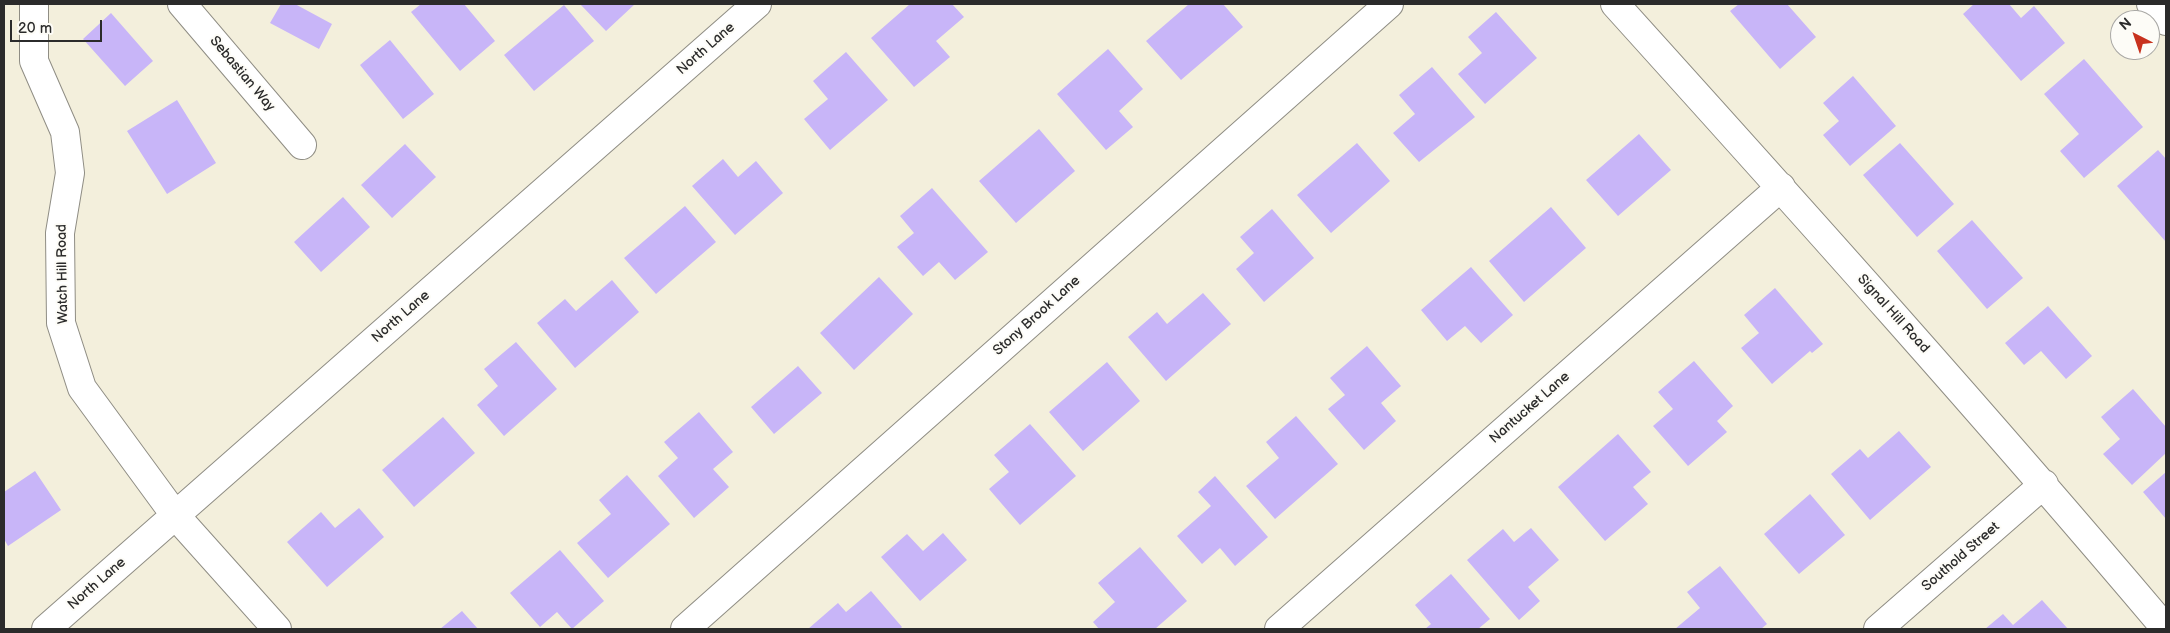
<!DOCTYPE html>
<html>
<head>
<meta charset="utf-8">
<style>
  body { margin:0 }
  #map { position:relative; width:2170px; height:633px; overflow:hidden; background:#f3efdc; font-family:"Balsamiq Sans",sans-serif }
  canvas { display:block }
  .frame { position:absolute; inset:0; border:5px solid #2b2b2b; pointer-events:none }
  .north { position:absolute; left:2110px; top:10px; width:50px; height:50px; box-sizing:border-box; background:#fdfcf7; border:1px solid #a9a8a5; border-radius:50%; rotate:319deg; font-size:14px; font-weight:700; line-height:20px; text-align:center; color:#2b2b2b }
  .north::after { content:''; display:block; margin:auto; width:18px; height:22px; background:#c8321e; clip-path:polygon(50% 0,100% 100%,50% 72%,0 100%) }
  .scale { position:absolute; left:10px; top:20px; width:92px; height:22px; box-sizing:border-box; border:2px solid #2b2b2b; border-top:0; padding-left:6px; font-size:15px; line-height:18px; white-space:nowrap; color:#2b2b2b; -webkit-text-stroke:4px #fdfcf7; paint-order:stroke }
</style>
</head>
<body>
<div id="map">
<canvas width="2170" height="633"></canvas>
<div class="frame"></div>
<div class="north">N</div>
<div class="scale">20 m</div>
</div>
<script>
const g = document.querySelector('canvas').getContext('2d');
g.lineJoin = 'round';
function fill(path, color) { g.fillStyle = color; g.fill(path, 'evenodd'); }
function trace(path, color, width, dash) { g.strokeStyle = color; g.lineWidth = width; g.lineCap = dash ? 'butt' : 'round'; g.setLineDash(dash || []); g.stroke(path); }
function drawText(font, color, halo, rows, align = 'center') {
  g.font = font + ' "Balsamiq Sans",sans-serif'; g.lineWidth = 4; g.setLineDash([]); g.textBaseline = 'middle'; g.strokeStyle = halo; g.fillStyle = color; for (const [text, x, y, turn = 0] of rows) {
    g.save(); g.translate(x, y); g.rotate((+turn || 0) * Math.PI / 180); g.textAlign = isNaN(turn) ? turn : align; if (halo) g.strokeText(text, 0, 0); g.fillText(text, 0, 0); g.restore();
  }
}
const building = new Path2D(`
  M281,4H295L332,24L319,49L270,23Z
  M421,4H464L495,41L460,71L411,12Z
  M580,4H635L606,31Z
  M910,4H952L964,17L936,41L950,57L914,87L871,38Z
  M1189,4H1223L1243,27L1181,80L1146,41Z
  M1739,4H1787L1816,37L1780,69L1730,11Z
  M1974,4H2009L2021,18L2034,6L2065,43L2021,81L1963,14Z
  M564,5L594,41L534,91L504,55Z
  M1496,12L1537,58L1485,104L1458,74L1482,53L1468,37Z
  M111,13L153,61L125,86L83,39Z
  M390,40L434,94L403,119L360,65Z
  M1108,49L1143,89L1119,111L1133,127L1106,150L1057,94Z
  M846,52L888,100L830,150L804,119L828,99L813,81Z
  M2084,59L2143,127L2084,178L2060,151L2079,134L2044,94Z
  M1432,67L1475,117L1419,162L1393,133L1415,114L1399,95Z
  M1853,76L1896,126L1850,166L1823,135L1839,121L1823,103Z
  M177,100L216,163L167,194L127,131Z
  M1039,129L1075,171L1016,223L979,181Z
  M1639,134L1671,170L1618,216L1586,180Z
  M1357,143L1390,181L1331,233L1297,195Z
  M1900,143L1954,204L1917,237L1863,175Z
  M405,144L436,177L392,218L361,185Z
  M2158,150L2166,159V242L2117,186Z
  M723,159L738,177L756,161L783,193L735,235L692,186Z
  M932,188L988,252L955,280L939,262L923,276L897,247L914,233L900,216Z
  M343,197L370,227L321,272L294,242Z
  M685,206L716,242L656,294L624,258Z
  M1551,207L1586,248L1524,302L1489,261Z
  M1272,209L1314,258L1264,302L1236,269L1254,253L1240,237Z
  M1972,220L2023,278L1987,309L1937,251Z
  M1471,267L1513,315L1481,343L1465,326L1447,341L1421,310Z
  M879,277L913,314L854,370L820,333Z
  M612,280L639,312L575,368L537,323L565,299L576,311Z
  M1775,288L1823,344L1812,353L1810,351L1772,384L1741,348L1759,333L1744,315Z
  M1203,293L1231,324L1166,381L1128,337L1157,312L1167,324Z
  M2048,306L2092,356L2066,379L2041,351L2024,365L2005,343Z
  M516,342L557,389L504,436L477,405L498,386L484,369Z
  M1367,346L1401,386L1381,403L1396,421L1364,450L1328,409L1345,395L1330,378Z
  M1694,361L1733,406L1717,421L1727,432L1688,466L1653,426L1673,409L1658,392Z
  M1107,362L1140,401L1083,451L1049,412Z
  M798,366L822,393L774,434L751,407Z
  M2133,389L2166,427V453L2132,485L2103,454L2120,439L2101,417Z
  M699,412L733,452L713,469L729,487L694,518L658,476L678,458L664,442Z
  M1296,416L1338,464L1275,519L1246,486L1279,458L1266,442Z
  M443,417L475,453L414,507L382,470Z
  M1030,424L1076,476L1020,525L989,489L1009,472L994,455Z
  M1899,431L1931,467L1870,520L1831,474L1860,449L1868,458Z
  M1618,434L1651,472L1633,487L1648,504L1605,541L1558,487Z
  M35,471L61,510L8,546L4,539V492Z
  M2166,472V519L2143,492Z
  M627,475L670,524L608,578L577,543L611,514L599,500Z
  M1215,476L1268,537L1235,566L1220,548L1202,564L1177,536L1211,506L1198,492Z
  M1810,494L1845,535L1799,574L1764,534Z
  M359,508L384,537L327,587L287,542L321,512L335,528Z
  M1531,528L1559,560L1528,587L1540,601L1519,620L1467,560L1503,529L1514,542Z
  M943,533L967,560L920,601L881,557L907,534L923,551Z
  M1140,547L1187,601L1155,629H1099L1093,622L1115,602L1098,583Z
  M560,550L604,601L572,629L557,612L540,627L510,593Z
  M1720,566L1767,624L1761,629H1675L1700,608L1687,592Z
  M1451,574L1490,619L1478,629H1425L1431,624L1415,605Z
  M871,591L902,627L900,629H808L838,603L846,612Z
  M2042,600L2068,629H1985L2003,614L2013,625Z
  M462,611L478,629H440Z`);
const minor = new Path2D(`
  M34,4V61L65,132L70,173L60,233L61,323L82,388L175,515L277,629
  M182,4L302,145
  M1615,4C1801,210 1987,417 2166,629
  M2151,4L2166,21
  M46,629L757,4
  M685,629L1389,4
  M1279,629L1781,187
  M1878,629L2044,484`);
const streetNames = [
  ["North Lane",706,49,-41],
  ["Sebastian Way",242,74,50],
  ["Watch Hill Road",63,274,-91],
  ["Signal Hill Road",1893,314,48],
  ["Stony Brook Lane",1037,316,-42],
  ["North Lane",401,317,-41],
  ["Nantucket Lane",1530,408,-41],
  ["Southold Street",1961,557,-41],
  ["North Lane",97,584,-41]
];
fill(building, '#c8b5f8');
trace(minor, '#8f8d84', 30);
trace(minor, '#fff', 28);
drawText('14px', '#2b2b2b', '#fdfcf7', streetNames);
</script>
</body>
</html>
